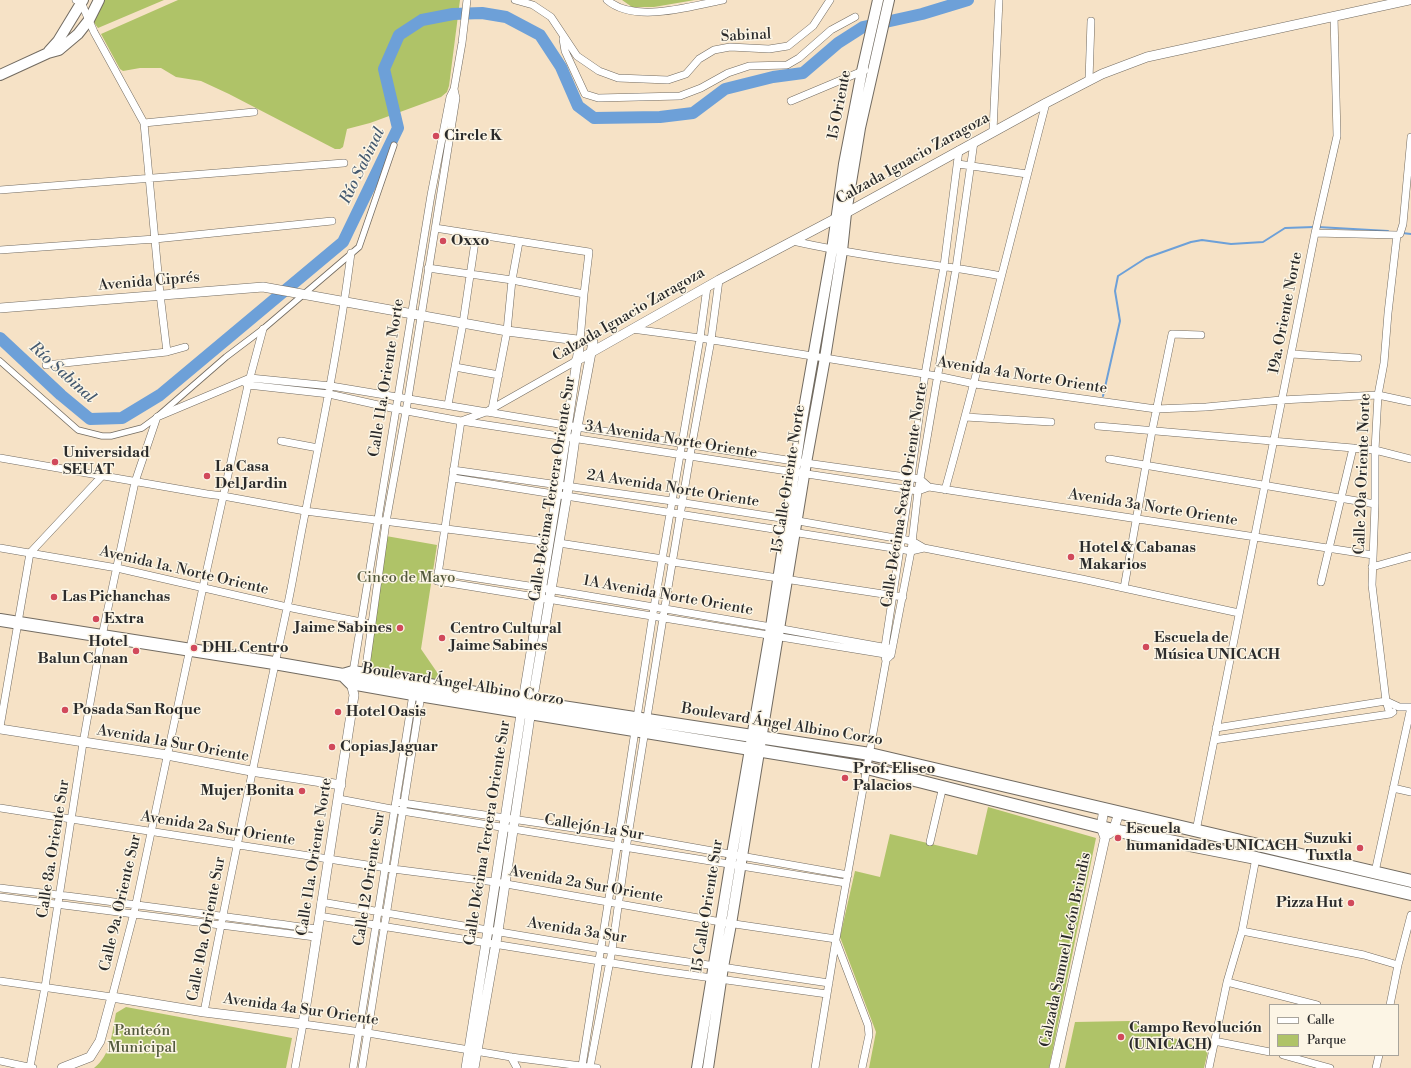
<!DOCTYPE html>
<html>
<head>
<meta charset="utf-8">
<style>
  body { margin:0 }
  #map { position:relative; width:1411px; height:1068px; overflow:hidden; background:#f6e2c6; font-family:"Libre Bodoni",serif }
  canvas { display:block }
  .legend { position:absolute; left:1269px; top:1004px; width:130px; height:52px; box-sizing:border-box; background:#fcf5e5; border:1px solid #a8a49b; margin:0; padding:5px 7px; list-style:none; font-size:12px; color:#2b2b2b }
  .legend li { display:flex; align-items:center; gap:8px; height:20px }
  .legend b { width:20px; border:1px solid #a8a49b }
</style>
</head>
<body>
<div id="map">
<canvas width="1411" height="1068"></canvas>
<ul class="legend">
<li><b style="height:5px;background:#fff"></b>Calle</li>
<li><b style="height:11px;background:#afc368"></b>Parque</li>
</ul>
</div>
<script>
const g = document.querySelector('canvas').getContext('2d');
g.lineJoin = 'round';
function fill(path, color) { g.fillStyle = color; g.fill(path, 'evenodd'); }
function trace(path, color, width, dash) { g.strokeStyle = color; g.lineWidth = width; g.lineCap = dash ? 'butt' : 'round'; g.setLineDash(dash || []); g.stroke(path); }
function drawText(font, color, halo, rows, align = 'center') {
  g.font = font + ' "Libre Bodoni",serif'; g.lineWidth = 3; g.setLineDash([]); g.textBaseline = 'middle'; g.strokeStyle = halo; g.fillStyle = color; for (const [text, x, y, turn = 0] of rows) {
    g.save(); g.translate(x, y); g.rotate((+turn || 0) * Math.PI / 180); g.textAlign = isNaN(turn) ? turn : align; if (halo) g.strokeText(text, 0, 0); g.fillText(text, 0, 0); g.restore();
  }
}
const green = new Path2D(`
  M104,0H164L98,28L92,20Z
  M178,0H460L449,86L447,92L441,97L370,123L347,129L343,147L340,149H335L229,94L201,81L176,77L161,68H140L123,71L120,69L101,34Z
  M622,0H695L654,7H632Z
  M386,536L437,545L421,649L443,681L366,669Z
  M988,807L1096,838L1049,1068H869L876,1032L840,937L855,871L880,877L890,834L977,855Z
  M126,1007L292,1038L286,1068H94C111,1055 112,1033 116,1013Z
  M1129,1021L1208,1051L1204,1068H1065L1075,1022Z`);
const stream = new Path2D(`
  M1318,227L1388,231
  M1402,233L1411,234
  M1103,396L1120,321L1115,291L1118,276L1146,258L1191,242L1202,240L1231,244L1263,242L1285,228L1314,227`);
const river = new Path2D(`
  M0,338L61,395L90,419L122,418L160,395L343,242L398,128L384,69L399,35L422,20L453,14L482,13L506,17L540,35L561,67L578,106L594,118L660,117L693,113L725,89L773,77L803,73L838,43L863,27L922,14L968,0`);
const pedestrian = new Path2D(`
  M0,361L78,430L102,436H111L142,428L157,417L226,357L263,329L359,247L394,145`);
const minor = new Path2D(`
  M76,0L81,2L94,32L144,123L160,294L167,352
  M515,0L533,5L551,17L577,56L599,71L618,78L668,80L686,74L699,59L714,50L730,47L769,49L788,46L813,26L830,0
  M607,0C635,24 690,6 723,0
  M563,39L565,51L585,94L598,98L680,96L701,88L728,73L749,66L787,65L799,58L831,30L855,17
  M1089,80L1091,21
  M791,101L865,70
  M144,123L254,112
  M993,131L999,0
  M958,164L1027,174
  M0,190L344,163
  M435,228L589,252L584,294L580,341
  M1315,233L1397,235
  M1397,235L1400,234L1403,224L1411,137
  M793,241C861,257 932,263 1001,276
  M0,250L155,239L332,221
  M428,268L512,280L584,294
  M632,329L700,338L937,376L975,384L1156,409L1206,407L1281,400L1378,395L1411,402
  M1291,354L1358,358
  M576,361L486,412L461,421L437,581L891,655
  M46,365L167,352L185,347
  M455,367L499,375
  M243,381L248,385L329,394L396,409L461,421L918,491L929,487L1373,555
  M448,405L463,323L476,235
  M492,409L507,331L512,280L519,242
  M965,417L1051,422
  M1098,426L1353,448L1375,450L1411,459
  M281,441L318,448
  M0,458L207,494L223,496L305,511L549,542
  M1109,459L1375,504
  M453,470L672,501L787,519L912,541L924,548L1082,579L1239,613
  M453,478L899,549L911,551L924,548
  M945,490C981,361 1012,232 1046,103
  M559,543L663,559L673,562L903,597
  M0,548L117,568L287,607L366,623
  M1372,567L1411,556
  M438,572L542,588L771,627L888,648
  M1321,582L1353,448
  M1124,588L1152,431L1172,334L1201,335
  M888,658L891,655L911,551L918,491L956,268L974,142
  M353,672L431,195L450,97L454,89L462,43L467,0
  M365,674L386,522L406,411L456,98L454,89
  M1390,714L1386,701L1372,585L1375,504V450L1378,395L1384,363L1388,313L1397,235
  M0,727L30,553L102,476
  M1216,728L1386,701L1399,707H1411
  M1214,740L1390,714L1393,712
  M1393,788L1411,792
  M339,799L402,811L846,883
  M396,802L628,836L848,875
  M0,808L393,869L495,882L721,922L836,939
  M1196,831L1315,233L1337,136L1334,16
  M930,842L943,786
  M1375,872L1411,707
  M0,888C106,900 211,915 317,929
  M0,897L315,937
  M321,902L601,949L829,983
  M319,916L662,971L827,994
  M1242,931L1364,955L1398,965
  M836,941L868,1025L869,1035L862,1068
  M0,981L112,997L134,913L203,587L248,385L263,329
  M1227,982L1317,1005
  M1390,1005L1398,965L1411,915
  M204,1012C230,877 258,743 287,608C294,576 299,542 306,509C323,424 340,339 351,253
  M1214,1041L1270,1052
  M1283,1055L1330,1068
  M511,1057L517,1068
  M0,1061L33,1068
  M582,1066L619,835L654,607L700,338L707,287
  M30,1067L45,987L83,743L102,636L135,482L157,417L250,378L331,386L577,427L806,463L920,479L929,487
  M590,1067L612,950L628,836L663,618L692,444L711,340L719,280
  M295,1068L303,1024L368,1033L511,1057L597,1068
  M353,1068L413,694
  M362,1068L421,695
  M815,1068L836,939L886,661L884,653L911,477L925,374L944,266L959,150
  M1209,1068L1227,982L1242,931L1256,858
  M1376,1068L1379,1055`);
const tertiary = new Path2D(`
  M0,308L263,287L507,331L585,341
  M576,361L719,280L846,213L1046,103L1102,74L1147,57L1409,0
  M0,729L167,755L251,771L341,785
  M1109,834L1114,828L1119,813
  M62,1068L90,1057L100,1041L112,997L204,1012L303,1024C319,914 338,805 354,695L351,683L352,679
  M466,1068L488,930L523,701L557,494L580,341
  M474,1068L498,931L532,703L567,495L575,438L593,342
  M1054,1068L1105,838L1101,827L1104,809`);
const secondary = new Path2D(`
  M49,51L58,41L83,0
  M0,75L48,53L59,50L78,34L89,20L99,0
  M697,1068L732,854L771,627L802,420L832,250L844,164L862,71L878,0
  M708,1068L723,967L731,924L806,463L825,358L842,251L846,213L860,128L889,0`);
const primary = new Path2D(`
  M0,620L274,663L343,675L353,672L365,674L523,701L870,754L1411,881
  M343,675L351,683L413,694L867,768L1113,830L1256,858L1411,894`);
const markers = [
  [436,136,4,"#d1495b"],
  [443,241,4,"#d1495b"],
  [55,462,4,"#d1495b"],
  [207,476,4,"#d1495b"],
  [1071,557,4,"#d1495b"],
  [54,597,4,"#d1495b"],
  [96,619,4,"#d1495b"],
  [400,628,4,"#d1495b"],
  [442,638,4,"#d1495b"],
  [1146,647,4,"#d1495b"],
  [194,648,4,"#d1495b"],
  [136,651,4,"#d1495b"],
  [65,710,4,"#d1495b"],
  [338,712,4,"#d1495b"],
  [332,747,4,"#d1495b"],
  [845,778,4,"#d1495b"],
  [302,791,4,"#d1495b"],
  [1118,838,4,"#d1495b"],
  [1360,848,4,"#d1495b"],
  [1351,903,4,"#d1495b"],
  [1121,1037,4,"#d1495b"]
];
const streetNames = [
  ["Sabinal",746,36,-3],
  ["15 Oriente",840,105,-79],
  ["Calzada Ignacio Zaragoza",913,159,-29],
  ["Avenida Ciprés",149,282,-5],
  ["19a. Oriente Norte",1286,313,-79],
  ["Calzada Ignacio Zaragoza",629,315,-30],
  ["Avenida 4a Norte Oriente",1022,376,9],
  ["Calle 11a. Oriente Norte",387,378,-81],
  ["3A Avenida Norte Oriente",671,440,9],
  ["Calle 20a Oriente Norte",1363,474,-88],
  ["15 Calle Oriente Norte",789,479,-81],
  ["Calle Décima Tercera Oriente Sur",553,489,-81],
  ["2A Avenida Norte Oriente",673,489,9],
  ["Calle Décima Sexta Oriente Norte",905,495,-81],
  ["Avenida 3a Norte Oriente",1153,508,9],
  ["Avenida 1a. Norte Oriente",184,571,13],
  ["1A Avenida Norte Oriente",668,596,10],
  ["Boulevard Ángel Albino Corzo",463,685,9],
  ["Boulevard Ángel Albino Corzo",782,725,9],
  ["Avenida 1a Sur Oriente",173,744,10],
  ["Callejón 1a Sur",594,828,9],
  ["Avenida 2a Sur Oriente",218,829,9],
  ["Calle Décima Tercera Oriente Sur",488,833,-81],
  ["Calle 8a. Oriente Sur",54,849,-81],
  ["Calle 11a. Oriente Norte",315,857,-81],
  ["Calle 12 Oriente Sur",370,879,-81],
  ["Avenida 2a Sur Oriente",586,885,10],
  ["Calle 9a. Oriente Sur",121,903,-77],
  ["15 Calle Oriente Sur",708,906,-81],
  ["Calle 10a. Oriente Sur",207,929,-79],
  ["Avenida 3a Sur",577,931,9],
  ["Calzada Samuel León Brindis",1066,950,-78],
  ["Avenida 4a Sur Oriente",301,1010,8]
];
const poiNames = [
  ["Circle K",444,136],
  ["Oxxo",451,241],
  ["Universidad",63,453],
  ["SEUAT",63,470],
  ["La Casa",215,467],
  ["Del Jardin",215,484],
  ["Hotel & Cabanas",1079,548],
  ["Makarios",1079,565],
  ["Las Pichanchas",62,597],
  ["Extra",104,619],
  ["Jaime Sabines",392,628,"right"],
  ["Centro Cultural",450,629],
  ["Jaime Sabines",450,646],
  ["Escuela de",1154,638],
  ["Música UNICACH",1154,655],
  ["Hotel",128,642,"right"],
  ["Balun Canan",128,659,"right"],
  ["DHL Centro",202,648],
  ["Posada San Roque",73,710],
  ["Hotel Oasis",346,712],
  ["Copias Jaguar",340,747],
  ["Prof. Eliseo",853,769],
  ["Palacios",853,786],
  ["Mujer Bonita",294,791,"right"],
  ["Escuela",1126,829],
  ["humanidades UNICACH",1126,846],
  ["Suzuki",1352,839,"right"],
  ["Tuxtla",1352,856,"right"],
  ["Pizza Hut",1343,903,"right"],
  ["Campo Revolución",1129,1028],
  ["(UNICACH)",1129,1045]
];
const parkNames = [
  ["Cinco de Mayo",406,578],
  ["Panteón",142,1031],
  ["Municipal",142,1048]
];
const waterNames = [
  ["Río Sabinal",363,166,-64],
  ["Río Sabinal",62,373,42]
];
fill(green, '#afc368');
trace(stream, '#6da0d8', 2);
trace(river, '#6da0d8', 12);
trace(pedestrian, '#726b61', 7);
trace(minor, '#726b61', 8);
trace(tertiary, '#726b61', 10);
trace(secondary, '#726b61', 12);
trace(primary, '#726b61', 14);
trace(pedestrian, '#fff', 5.5);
trace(minor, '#fff', 7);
trace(tertiary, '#fff', 9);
trace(secondary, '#fff', 10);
trace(primary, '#fff', 12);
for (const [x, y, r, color] of markers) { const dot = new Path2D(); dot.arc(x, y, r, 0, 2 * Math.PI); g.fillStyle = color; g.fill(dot); trace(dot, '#fcf5e5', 1.5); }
drawText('15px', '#2b2b2b', '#fcf5e5', streetNames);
drawText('bold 15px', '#2b2b2b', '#fcf5e5', poiNames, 'left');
drawText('15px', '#53593d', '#fcf5e5', parkNames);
drawText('italic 16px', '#455a70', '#fcf5e5', waterNames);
</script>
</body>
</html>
